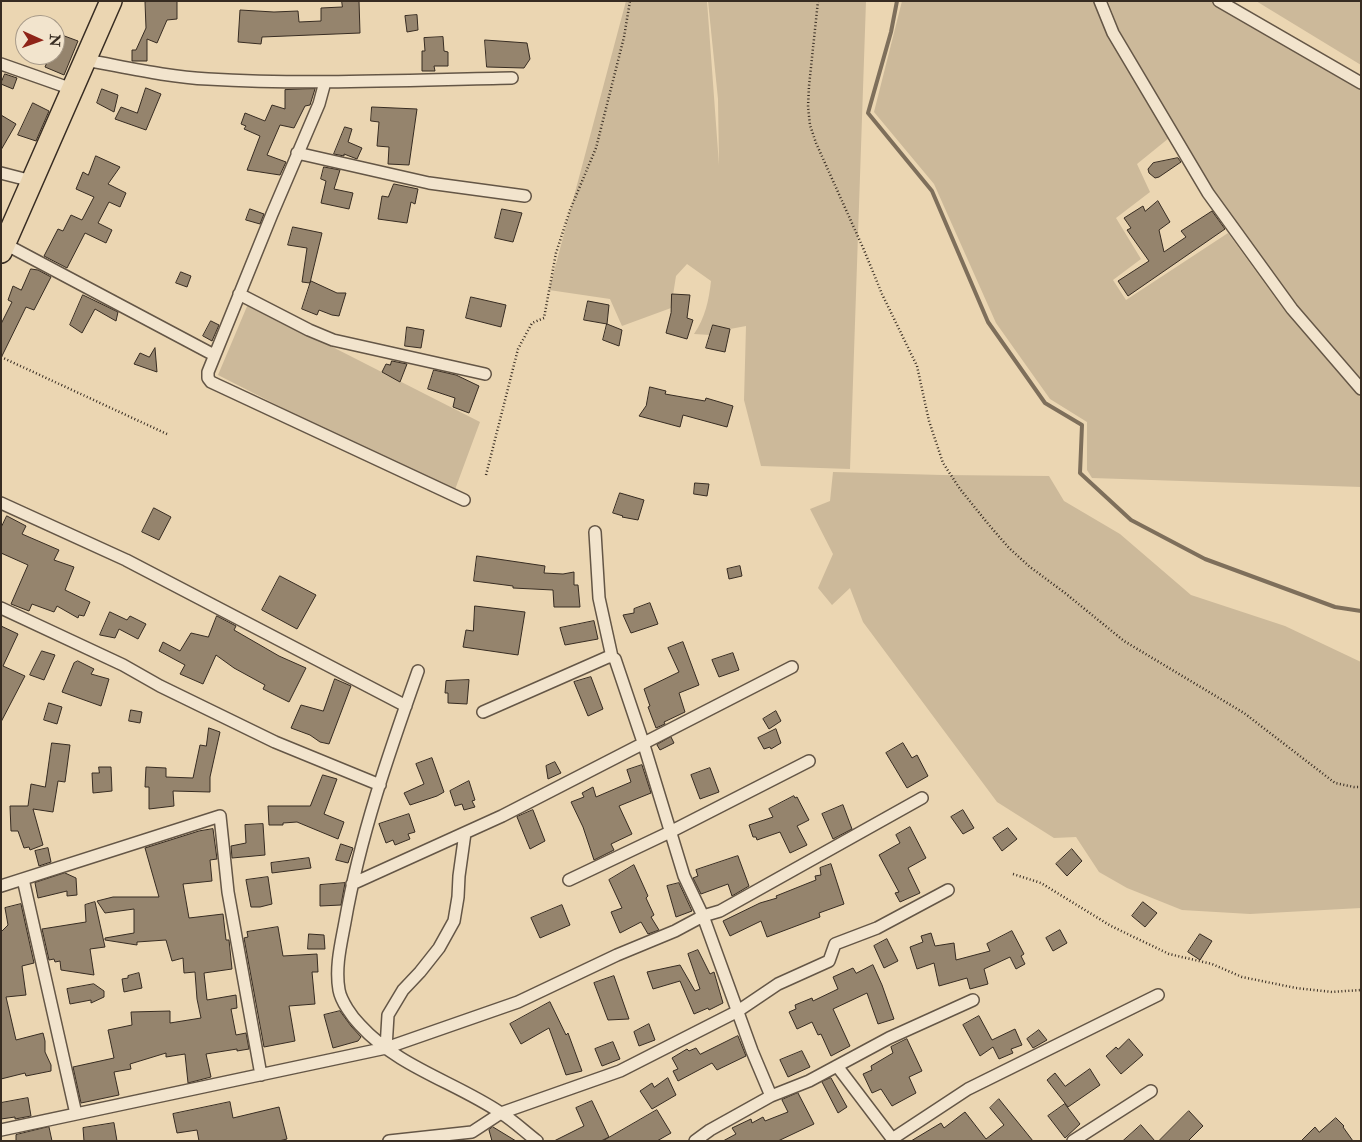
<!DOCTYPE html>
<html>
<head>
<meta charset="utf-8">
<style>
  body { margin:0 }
  #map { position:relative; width:1362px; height:1142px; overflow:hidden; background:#ebd6b2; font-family:"IM FELL Double Pica",serif }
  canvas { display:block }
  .frame { position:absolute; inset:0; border:2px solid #372c22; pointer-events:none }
  .north { position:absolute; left:15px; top:15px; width:50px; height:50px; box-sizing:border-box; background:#f2e4cd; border:1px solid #a79a89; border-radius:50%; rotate:92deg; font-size:14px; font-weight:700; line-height:20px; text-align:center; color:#372c22 }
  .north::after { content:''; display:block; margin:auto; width:18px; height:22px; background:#8f2418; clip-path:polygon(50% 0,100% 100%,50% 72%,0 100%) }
</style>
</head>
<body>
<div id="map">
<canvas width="1362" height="1142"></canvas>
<div class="frame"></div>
<div class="north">N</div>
</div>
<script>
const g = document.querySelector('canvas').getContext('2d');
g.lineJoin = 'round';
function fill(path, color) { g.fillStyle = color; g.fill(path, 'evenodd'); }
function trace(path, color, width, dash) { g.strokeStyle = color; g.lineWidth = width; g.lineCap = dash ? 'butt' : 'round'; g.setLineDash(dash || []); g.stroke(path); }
const green = new Path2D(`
  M626,1H707L719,165L718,99L708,1H866L850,469L761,466L744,400L746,326L730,329L713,325L710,335L694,334C705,318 709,300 711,281L687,264L676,276L671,308L622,326L610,299L549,290Z
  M902,1H1094L1109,38L1169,138L1137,164L1150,192L1116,218L1141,259L1113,280L1126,300L1228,233L1287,314L1361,398V487L1092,478L1087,470V422L1050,399L996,323L934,184L874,112Z
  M1108,1H1221L1361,89V384L1296,305L1210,185L1119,30Z
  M1256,1H1361V65Z
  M248,304L480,422L453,495L218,375Z
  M833,472L942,475L1049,476L1064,501L1120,534L1191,595L1285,626L1361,662V908L1250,914L1182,910L1127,888L1099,872L1076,837L1054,838L997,802L863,622L850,588L832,605L818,588L833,554L810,509L830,501Z`);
const stream = new Path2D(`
  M897,1L891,32L868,113L932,191L988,322L1045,403L1082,425L1080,473L1131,520L1205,559L1335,607L1361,611`);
const building = new Path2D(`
  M177,1V19L167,20L157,43L147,39V61H132V50H136L146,28L145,2Z
  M342,1H359L360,33L262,37L261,44L238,42L240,10L274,12L298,11L299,22L321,21V8L342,7Z
  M417,15L418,30L407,32L405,16Z
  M59,34L78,41L64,75L45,67L50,55H55V44Z
  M443,37L444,51L448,52V66H434L435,71H422V51H425L424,38Z
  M485,40L527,43L530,59L524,68L487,67Z
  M5,74L17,78L13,89L1,84Z
  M146,88L161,94L146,130L115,119L121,107L137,113Z
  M102,89L118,95L114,112L97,103Z
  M315,89L310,105L305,106L294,128L280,125L267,155L286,162L280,175L247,170L260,136L244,129L246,126L241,124L245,113L265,121L272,105L285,109V90Z
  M33,103L49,111L36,141L18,135Z
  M372,107L417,109L409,165L388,164L389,147L377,146L379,122L371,121Z
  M1,115L16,124L1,150Z
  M345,127L352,129L348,142L362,148L357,159L344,154V156L334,154Z
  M96,156L120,167L108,184L126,193L120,207L109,202L98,223L112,230L106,243L85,233L67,268L44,256L58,229L63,231L71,215L82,220L94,197L76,189L83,172L88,175Z
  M1178,158L1181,162L1159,177L1155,178L1149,173L1148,169L1153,163Z
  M324,167L340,170L334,189L353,193L349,209L321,203L326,181L321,179Z
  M394,184L418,189L415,204L411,202L407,223L378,219L382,196L388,197Z
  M1158,201L1170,222L1159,230L1164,252L1186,237L1181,231L1212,211L1225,229L1128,296L1118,281L1149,261L1127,230L1131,228L1124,218L1143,206L1145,211Z
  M250,209L264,214L260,224L246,220Z
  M502,209L522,213L513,242L495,238Z
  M293,227L322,233L310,283L302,282L307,248L288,245Z
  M31,269L38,270L51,277L34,310L26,307L1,358V324L12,302L8,300L13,286L21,290Z
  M181,272L191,276L187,287L176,283Z
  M311,281L337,293H346L339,316L332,315L319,310L317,315L302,309Z
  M672,294L690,295L687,318L693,320L687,339L666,333L671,313Z
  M83,295L118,312L116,321L95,309L82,333L70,325Z
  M471,297L506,305L501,327L466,318Z
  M588,301L609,305L607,324L584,320Z
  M211,321L219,325L212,341L203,336Z
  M607,324L622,330L619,346L603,340Z
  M713,325L730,329L725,352L706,348Z
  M407,327L424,330L421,348L405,346Z
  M155,348L157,372L134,364L140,353L149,357Z
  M392,361L407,364L400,382L382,372L386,364L390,365Z
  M434,370L456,375L479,386L469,413L453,407L455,398L428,389Z
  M650,387L666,391L665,394L705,401L706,398L733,406L727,427L683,415L680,427L639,416L646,406Z
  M695,483L709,484L707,496L694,494Z
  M620,493L644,500L638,520L622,517L623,516L613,513Z
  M154,508L171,517L159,540L142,532Z
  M7,516L26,526L22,534L59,550L54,560L74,567L65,590L90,602L84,616L79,615L78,618L57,606L54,612L32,604L29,611L11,604L28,565L1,553V528Z
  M477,556L545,566L544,573L563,574L574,572V585H578L580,607H554L553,590L513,588V586L474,581Z
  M740,566L742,576L729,579L727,569Z
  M280,576L316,595L297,629L262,610Z
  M650,603L658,624L631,633L623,615L634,613V609Z
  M475,606L525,612L518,655L463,647L466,630L473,631Z
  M110,612L127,620L130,616L146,624L138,639L119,629L115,638L100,635Z
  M217,616L236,626L234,630L279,656L306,668L289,702L263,689L265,685L234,668L216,655L203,684L180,674L185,665L159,651L163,642L180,651L191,633L208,637Z
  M594,621L598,639L565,645L560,628Z
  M1,626L18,634L3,666L25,676L1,722Z
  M683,642L699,685L679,693L685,712L664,722L665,724L656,728L648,707L650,706L644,689L679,672L668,648Z
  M42,651L55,655L44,680L30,675Z
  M733,653L739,670L719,677L712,660Z
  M78,661L94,669L91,674L109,679L101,706L62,692L74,663Z
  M591,677L603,709L588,716L574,682Z
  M335,679L351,686L329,744L320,742L310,735L291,728L301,705L323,711Z
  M469,680L467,704L448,703V693H445L446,681Z
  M49,703L62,707L57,724L44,720Z
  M131,710L142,712L140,723L129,721Z
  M776,711L781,721L769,729L763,719Z
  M209,728L220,732L210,777V792L173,791L174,806L149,809V787H145L146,767L166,768V777L193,778L200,745L206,746Z
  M776,729L781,743L771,749L770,747L764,749L758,738Z
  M671,737L674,743L660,750L657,745Z
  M52,743L70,745L65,782L58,781L53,812L33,809L43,845L30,850L29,847L24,848L18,831H11L10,806H28L31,784L45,787Z
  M903,743L912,758L917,755L928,776L907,788L886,753Z
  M432,758L444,792L437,796L410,805L404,793L424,784L416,764Z
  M555,762L561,773L548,779L546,766Z
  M642,765L651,793L619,806L632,834L611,844L614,850L594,860L583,827L571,802L584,797L582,793L593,787L596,797L631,782L627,770Z
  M99,767H111L112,791L93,793L92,773H99Z
  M710,768L719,792L700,799L691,775Z
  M323,775L337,779L324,814L344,822L338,839L297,822L283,823V825H269L268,806H310Z
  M469,781L475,800L472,801L475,807L464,810L462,804L455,806L450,791Z
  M794,796L795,798L797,797L809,820L797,826L807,845L790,853L780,832L757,840L756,837H753L749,825L773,817L769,809Z
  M843,805L852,829L833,839L822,814Z
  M533,810L545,841L530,849L517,817Z
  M963,810L974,828L963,834L951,817Z
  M409,814L415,832L408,834L410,839L395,845L393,840L386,843L379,824Z
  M263,824L265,855L232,858L231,846L246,843L245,825Z
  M910,827L926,858L908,868L920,893L900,902L895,893L899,892L879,855L900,843L896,835Z
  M1008,828L1017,839L1002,851L993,838Z
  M213,829L217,859L210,860L212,881L183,884L189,918L223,914L226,940H229L232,969L204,973L207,1000L236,995L237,1008L231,1009L236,1035L246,1033L249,1049L237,1051V1049L206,1054L211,1077L188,1083L185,1054L166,1057V1053L130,1064L131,1069L114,1072L119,1095L81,1103L73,1067L114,1058L108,1030L132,1025L131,1012L170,1011V1023L201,1018L197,999L195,972L184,973L183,958L172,961L166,940L137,942V945L105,940V938L134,933V909L105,913L97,901L113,897H159L145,848L199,831Z
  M341,844L353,848L348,863L336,860Z
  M48,848L51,862L39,866L35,851Z
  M1072,849L1082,861L1067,876L1056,864Z
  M738,856L749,886L732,896L728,884L701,894L693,878L698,876L696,870Z
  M309,858L311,868L272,873L271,863Z
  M831,864L844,904L819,913L820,917L767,937L761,921L730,936L723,921L760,903L777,898L776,896L816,880L815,876L821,875L820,868Z
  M634,865L648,896L646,898L654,915L651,917L659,930L648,934L641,922L620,933L611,912L622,908L609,880Z
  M65,873L76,878L77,895L67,896V891L38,898L35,883Z
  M268,877L272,904L260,907H251L246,880Z
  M345,883L341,905L320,906V885Z
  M679,883L692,911L676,917L667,886Z
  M95,902L105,947L90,949L94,975L61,970L60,961L55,962L54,959L49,960L42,929L86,922L85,905Z
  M1143,902L1157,913L1145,927L1132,916Z
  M21,904L34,963L22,966L26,995L6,997L16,1040L43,1033L45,1041V1052L51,1065V1071L26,1076L25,1073L1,1079V932L8,925L5,908Z
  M562,905L570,925L540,938L531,918Z
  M278,927L283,956L317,954L318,972H312L315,1004L289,1006L295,1041L264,1047L244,938L248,937L247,932Z
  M1060,930L1067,943L1053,951L1046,938Z
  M1012,931L1024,954L1021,956L1025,964L1016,969L1010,957L984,969L988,984L970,989L967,978L939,986L934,963L917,969L910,947L923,942L921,936L931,933L935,946L954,943L956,960L990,951L987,944Z
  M309,934L324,935L325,949H308Z
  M1200,934L1212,941L1200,960L1188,952Z
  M887,939L898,961L884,968L874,946Z
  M698,950L710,974L714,972L723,1003L709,1010L708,1008L694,1014L680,981L653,989L647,972L680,965L695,991L700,989L688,954Z
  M873,965L882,985L894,1019L878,1024L867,993L833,1009L850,1046L831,1056L821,1034L818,1035L812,1022L797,1029L789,1012L796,1009L795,1005L812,998L813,1001L838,989L833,977L853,968L856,973Z
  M139,973L142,988L124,992L122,979L128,978V976Z
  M614,976L629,1019L608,1020L594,983Z
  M94,984L104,991V997L91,1003V1000L70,1004L67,989Z
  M550,1002L566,1035L568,1033L582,1071L566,1075L549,1028L521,1044L510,1024Z
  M340,1011L351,1026L361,1037L358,1041L333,1048L324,1015Z
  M979,1016L992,1040L1015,1029L1022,1045L1011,1049L1013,1053L999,1059L993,1047L980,1056L963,1025Z
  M649,1024L655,1040L639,1046L634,1032Z
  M1039,1030L1047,1040L1033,1048L1027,1039Z
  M738,1036L746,1056L717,1070L712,1063L678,1081L673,1071L678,1069L672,1058L687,1049L689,1051L696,1048L700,1054Z
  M907,1039L922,1071L909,1077L916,1093L892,1106L881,1089L872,1093L863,1074L872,1070L871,1066L893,1053L891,1047Z
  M1129,1039L1143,1055L1121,1074L1106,1056L1116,1047L1118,1049Z
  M613,1042L620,1059L602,1066L595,1049Z
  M802,1051L810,1067L788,1077L780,1060Z
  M1090,1069L1100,1085L1068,1107L1047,1080L1055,1073L1065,1086Z
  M668,1078L676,1095L652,1109L640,1091L652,1083L654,1087Z
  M831,1078L847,1107L838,1113L822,1082Z
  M798,1093L814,1124L778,1141H723L736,1134L732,1128L751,1119L752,1123L763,1117L765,1121L788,1112L782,1100Z
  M28,1098L31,1116L15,1119V1117L1,1119V1103Z
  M999,1099L1033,1141H911L941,1123L944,1128L965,1112L986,1139L1004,1125L990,1108Z
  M592,1101L609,1137L601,1141H554L584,1126L576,1108Z
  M230,1102L233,1118L279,1107L287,1139L279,1141H199L197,1130L177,1133L173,1114Z
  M1065,1104L1080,1124L1065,1138L1048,1116Z
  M657,1110L671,1133L657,1141H603Z
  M1189,1111L1203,1126L1188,1141H1159Z
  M1336,1118L1344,1126L1343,1127L1353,1141H1301L1315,1127L1319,1132Z
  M114,1123L117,1141H84L83,1128Z
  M1141,1125L1155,1141H1123Z
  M49,1127L52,1141H16V1135Z
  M493,1127L516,1141H492L489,1130Z`);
const path = new Path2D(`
  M818,1L809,86L808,107L810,125L816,143L864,250L882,294L917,366L929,421L943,463L960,489L989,525L1009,548L1030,567L1065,593L1124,641L1244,713L1335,783L1354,787H1361
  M1,357L167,434
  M486,475L518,349L532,323L544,318L556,253L570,210L596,148L624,37L630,1
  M1013,874L1041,883L1111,926L1169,954L1212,964L1242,977L1296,988L1332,992L1361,990`);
const street = new Path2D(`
  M1100,1L1113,33L1208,193L1292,309L1361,389
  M1219,1L1361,83
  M85,60C125,67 167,77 208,79C309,85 411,80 512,78
  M1,64L72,89
  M325,82L319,104L272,214L208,372V378L211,382L464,500
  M297,153L429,183L525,196
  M1,173L32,181
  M5,244L214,355
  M239,294L309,330L333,340L485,374
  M1,503L126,560L406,706
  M595,532L599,598L612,657L615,659L643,742L684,876L703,916L752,1051L771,1096
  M1,608L123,665L160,686L275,742L380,785
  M418,671C389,753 360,836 345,922C341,944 335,967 339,990C341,1001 352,1017 360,1025C398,1067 455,1082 501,1113C514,1121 525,1132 537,1141
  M483,712L608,657H612
  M23,879L76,1114
  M569,880L670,832L809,761
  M352,884L502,816L792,667
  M1,886L220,816L228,892L261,1075
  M386,1048L388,1015L403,990L420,972L439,948L454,921L458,897L459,876L465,833
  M837,1066L894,1141
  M1,1130L386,1048L518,1002L617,955L675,931L703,916L720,911L922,798
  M892,1139L968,1089L1158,995
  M389,1141L472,1132L501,1113L620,1071L738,1011L778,984L829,961L835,944L877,928L948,890
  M695,1141L710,1130L771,1096L809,1081L889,1038L973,1000
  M1073,1141L1151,1091`);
const highway = new Path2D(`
  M1,252L111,1`);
fill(green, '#ccb99a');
trace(stream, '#7e6f5b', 4);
fill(building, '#95846d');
trace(building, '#372c22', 1);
trace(street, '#645646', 14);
trace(highway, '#372c22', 24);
trace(path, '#372c22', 2.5, [1, 2.5]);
trace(street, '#f2e4cd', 11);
trace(highway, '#ebd6b2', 21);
</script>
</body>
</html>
